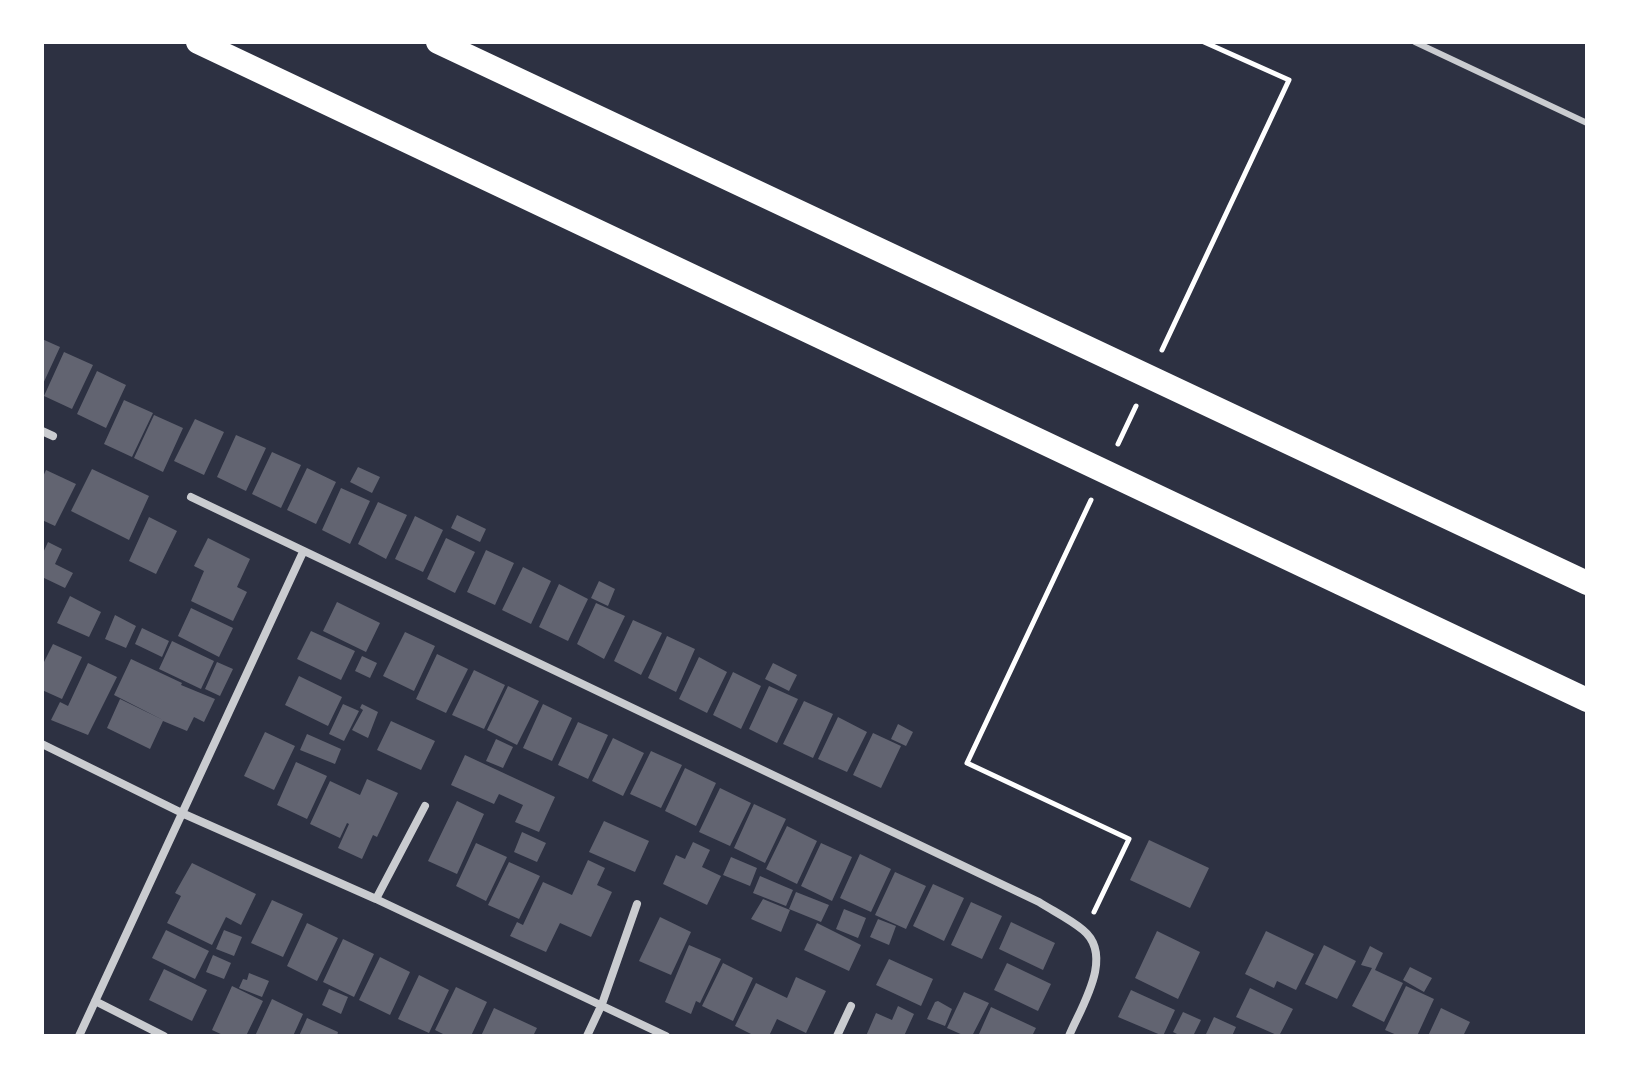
<!DOCTYPE html>
<html>
<head>
<meta charset="utf-8">
<style>
  body { margin:0 }
  #map { position:relative; width:1629px; height:1078px; overflow:hidden; background:#2d3142; font-family:"Nunito Sans",sans-serif }
  canvas { display:block }
  .frame { position:absolute; inset:0; border:44px solid #fff; pointer-events:none }
</style>
</head>
<body>
<div id="map">
<canvas width="1629" height="1078"></canvas>
<div class="frame"></div>
</div>
<script>
const g = document.querySelector('canvas').getContext('2d');
g.lineJoin = 'round';
function fill(path, color) { g.fillStyle = color; g.fill(path, 'evenodd'); }
function trace(path, color, width, dash) { g.strokeStyle = color; g.lineWidth = width; g.lineCap = dash ? 'butt' : 'round'; g.setLineDash(dash || []); g.stroke(path); }
const building = new Path2D(`
  M42,339L60,347L42,386Z
  M64,352L93,365L72,409L44,396Z
  M97,371L126,385L106,428L77,414Z
  M124,400L153,413L132,457L104,444Z
  M154,415L183,428L163,472L134,458Z
  M195,419L224,432L204,475L174,461Z
  M236,435L266,448L246,491L217,477Z
  M272,452L301,465L281,508L252,494Z
  M358,467L380,477L372,493L350,482Z
  M307,468L336,482L316,524L287,510Z
  M92,469L149,496L129,540L71,511Z
  M46,470L76,484L55,526L42,520V479Z
  M341,488L370,501L350,544L322,530Z
  M378,502L407,515L386,559L358,544Z
  M457,515L486,529L480,542L451,528Z
  M415,516L443,530L423,572L395,559Z
  M149,517L177,531L156,574L129,561Z
  M208,538L250,559L237,587L247,592L233,621L191,601L204,571L194,566Z
  M446,538L475,552L455,593L427,579Z
  M48,542L62,549L55,564L73,573L65,588L42,577V555Z
  M486,550L514,563L495,605L467,592Z
  M523,567L551,581L531,624L502,610Z
  M599,581L615,589L608,606L591,598Z
  M559,584L588,599L568,641L539,627Z
  M70,596L101,612L89,637L57,623Z
  M337,602L380,623L366,652L323,631Z
  M596,603L625,616L604,659L577,644Z
  M191,608L233,628L219,657L178,636Z
  M115,615L136,626L126,648L105,639Z
  M633,620L662,633L641,675L614,661Z
  M142,628L169,641L162,657L135,644Z
  M311,631L355,651L341,680L297,659Z
  M405,632L435,646L414,691L383,676Z
  M667,636L695,649L676,692L648,678Z
  M172,641L214,661L201,689L159,669Z
  M53,644L82,657L62,699L42,690V666Z
  M437,654L468,669L446,713L416,699Z
  M362,656L377,663L370,678L355,671Z
  M699,657L727,672L707,713L679,699Z
  M131,659L182,683L181,685L215,699L204,722L194,717L187,731L163,721L150,749L107,728L120,699L163,720L114,695Z
  M217,662L233,669L220,696L205,689Z
  M88,663L117,677L88,735L51,720L60,702L68,706Z
  M773,663L797,675L789,691L765,679Z
  M474,670L505,685L484,729L452,715Z
  M733,672L761,686L741,729L713,715Z
  M299,676L342,697L328,726L285,705Z
  M508,686L539,701L517,745L487,730Z
  M769,686L798,699L777,743L749,729Z
  M804,701L833,714L813,758L783,744Z
  M343,704L359,711L344,741L329,734Z
  M362,704L378,712L368,738L352,730L363,710L360,708Z
  M543,704L572,718L552,761L523,748Z
  M838,717L867,732L847,772L818,759Z
  M391,721L435,741L421,770L377,750Z
  M578,722L608,735L588,779L558,765Z
  M898,724L913,732L906,746L891,739Z
  M265,732L295,746L274,790L244,776Z
  M873,733L901,746L881,788L853,775Z
  M307,734L341,749L335,764L300,750Z
  M613,738L644,753L623,796L592,781Z
  M496,739L513,747L503,768L486,761Z
  M651,751L682,765L661,808L630,794Z
  M465,755L555,797L539,832L515,822L523,805L499,794L494,804L451,785Z
  M296,762L327,776L307,819L277,805Z
  M685,768L716,783L696,826L665,811Z
  M367,779L398,793L377,837L373,835L362,859L338,848L349,824L347,823L340,838L310,824L330,781L360,795Z
  M720,788L751,803L730,846L699,832Z
  M457,801L484,814L457,874L428,861Z
  M754,804L786,819L765,863L734,848Z
  M604,821L649,841L635,872L589,852Z
  M787,826L817,841L797,884L766,869Z
  M522,832L546,843L537,862L514,852Z
  M1149,840L1209,868L1190,908L1130,880Z
  M693,842L710,850L702,867L721,876L707,905L663,884L676,855L685,859Z
  M476,843L507,857L486,901L456,886Z
  M821,843L852,857L832,901L801,886Z
  M860,854L891,869L871,912L840,898Z
  M731,857L757,868L750,886L723,875Z
  M588,860L605,868L597,885L612,892L591,937L560,923L546,952L510,936L517,922L523,925L543,882L572,895Z
  M509,862L540,876L519,919L488,905Z
  M192,863L256,894L241,925L226,917L212,945L167,923L181,896L175,893Z
  M895,872L926,886L906,929L875,915Z
  M760,876L793,890L786,906L753,893Z
  M933,884L964,898L944,941L913,926Z
  M796,892L829,905L821,922L789,909Z
  M763,899L790,910L781,932L751,919Z
  M272,900L303,914L283,957L251,943Z
  M971,902L1002,916L982,959L951,945Z
  M844,909L866,918L858,938L836,929Z
  M660,917L691,932L671,975L639,961Z
  M878,919L896,926L889,945L870,937Z
  M1011,922L1055,943L1043,970L999,949Z
  M307,923L338,938L317,981L287,966Z
  M817,923L861,945L849,971L804,950Z
  M166,930L209,951L195,979L152,958Z
  M224,930L242,937L234,956L216,949Z
  M1157,931L1200,952L1178,999L1135,978Z
  M1266,931L1314,954L1296,990L1277,981L1274,988L1245,974Z
  M343,939L374,954L354,997L323,982Z
  M689,945L721,959L700,1003L696,1001L691,1014L665,1002Z
  M1324,945L1356,961L1337,999L1305,984Z
  M1370,946L1383,953L1375,970L1403,983L1384,1022L1352,1006L1372,968L1361,965Z
  M213,955L231,963L224,979L206,972Z
  M380,957L410,972L390,1015L359,1000Z
  M889,959L933,979L921,1006L876,985Z
  M723,963L753,978L733,1021L702,1006Z
  M1007,963L1051,984L1038,1011L994,990Z
  M1410,967L1432,978L1424,992L1403,980Z
  M164,969L207,990L192,1021L149,1000Z
  M249,973L269,981L262,997L239,988L243,979L247,980Z
  M419,975L449,990L429,1033L398,1019Z
  M796,977L826,991L806,1033L777,1019L769,1036H755L735,1026L756,983L787,998Z
  M232,986L263,1001L246,1036H225L212,1030Z
  M1406,986L1434,999L1417,1036H1399L1385,1030Z
  M456,987L487,1002L471,1036H447L435,1030Z
  M1250,988L1293,1009L1279,1036L1236,1017Z
  M329,989L348,997L341,1014L322,1005Z
  M1131,990L1175,1010L1163,1036L1118,1017Z
  M964,992L989,1003L972,1036H965L947,1028Z
  M272,999L303,1014L293,1036H255Z
  M938,1001L952,1009L945,1026L927,1019L935,1002Z
  M898,1006L914,1014L904,1036H866L876,1013L892,1020Z
  M991,1007L1036,1028L1032,1036H984L979,1034Z
  M494,1008L537,1028L533,1036H481Z
  M1441,1008L1470,1022L1463,1036H1428Z
  M1183,1012L1201,1020L1193,1036H1181L1173,1032Z
  M1214,1017L1236,1027L1232,1036L1206,1034Z
  M307,1018L338,1032L337,1036H299Z`);
const path = new Path2D(`
  M1162,350L1289,80L1204,42
  M1118,444L1136,406
  M1091,500L967,763L1129,839L1094,912`);
const service = new Path2D(`
  M1415,42L1587,123`);
const minor = new Path2D(`
  M42,431L53,436
  M191,497L1039,902C1053,911 1070,919 1083,930C1115,956 1081,1007 1069,1036
  M42,744L184,814L376,899L666,1036
  M376,899L425,806
  M95,1001L164,1036
  M79,1036L303,552
  M587,1036L602,1004L637,904
  M837,1036L851,1006`);
const motorway = new Path2D(`
  M198,42L1587,700
  M438,42L1587,583`);
fill(building, '#626471');
trace(path, '#fff', 5);
trace(service, '#caccd0', 6);
trace(minor, '#caccd0', 8);
trace(motorway, '#fff', 24);
</script>
</body>
</html>
